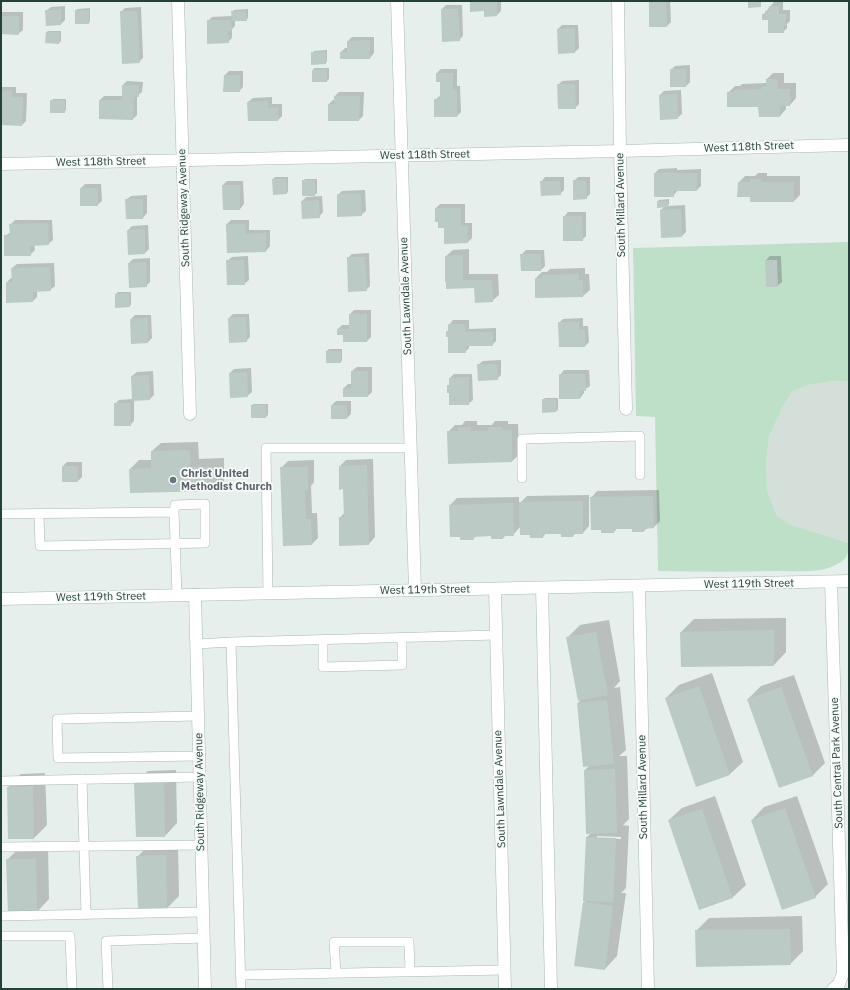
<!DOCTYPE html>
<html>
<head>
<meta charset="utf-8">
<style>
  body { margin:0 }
  #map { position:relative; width:850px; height:990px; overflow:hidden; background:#e6efeb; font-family:"IBM Plex Sans",sans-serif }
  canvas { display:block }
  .frame { position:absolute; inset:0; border:2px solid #24423a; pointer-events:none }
</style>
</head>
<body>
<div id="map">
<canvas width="850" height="990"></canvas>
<div class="frame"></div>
</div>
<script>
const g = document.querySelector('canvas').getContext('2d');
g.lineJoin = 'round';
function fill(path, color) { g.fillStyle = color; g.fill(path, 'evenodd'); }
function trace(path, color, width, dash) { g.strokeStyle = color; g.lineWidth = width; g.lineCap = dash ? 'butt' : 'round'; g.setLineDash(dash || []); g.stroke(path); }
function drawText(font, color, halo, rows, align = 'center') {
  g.font = font + ' "IBM Plex Sans",sans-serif'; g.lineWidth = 3.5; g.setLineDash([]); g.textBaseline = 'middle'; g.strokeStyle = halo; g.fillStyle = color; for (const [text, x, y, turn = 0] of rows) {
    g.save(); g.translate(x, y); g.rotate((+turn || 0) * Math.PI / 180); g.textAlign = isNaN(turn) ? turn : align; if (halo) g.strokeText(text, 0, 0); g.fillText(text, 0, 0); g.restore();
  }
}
const built = new Path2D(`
  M834,381H849V543L789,524L775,515L767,490L766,462L769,437L782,408L792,392L808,385Z`);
const green = new Path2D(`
  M848,242L849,381H834L808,385L792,392L782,408L769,437L766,462L767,490L776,515L789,524L849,543C849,557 845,561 831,567C816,573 793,571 777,571C737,572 698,572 658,571L655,417L636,416L633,248Z`);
const shadow = new Path2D(`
  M471,1H501V11L497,15L485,10Z
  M651,1H670L671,22L667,26L650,3Z
  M774,2H783V10H790V21L787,24V28L783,32L763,15Z
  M446,5H462L463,36L459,40L442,9Z
  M65,6V20L61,24L46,11L51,7Z
  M141,7L143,58L139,62L121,12L125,8Z
  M90,8V21L89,23L76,10L78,9Z
  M248,9V18L246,20H235V26L232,29V38L228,42L208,21L212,17L232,16V12L234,10Z
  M1,12H23V30L18,34L1,33Z
  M562,25H578L579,48L575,52L558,29Z
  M48,31H61V41L59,43L47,32Z
  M352,37H374V53L370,58L341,52L345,48H348V41Z
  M327,50V61L326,63L312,53L314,51Z
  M690,65V82L686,86L671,70L675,66Z
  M314,68H329V79L327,81H313V70Z
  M441,69H457V86H460L461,112L457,116L435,100L441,95V81L437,73Z
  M229,71H243V87L239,91L225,75Z
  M773,73H784V83H796V98L790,105H786V109L780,116L728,93L735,86H740L742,84L766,83L767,79Z
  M579,80V104L575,108L558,85L562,81Z
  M127,81L143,82L142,92L137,96V115L133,119L100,100L104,96H123V85Z
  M1,87H16V93H27L26,121L22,125L1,124Z
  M681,90L682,114L677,118L660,95L664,91Z
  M339,92H364L363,116L359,120L329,104L333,100H335V96Z
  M272,97V104H282V116L278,120L248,102L253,98Z
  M53,99H66V110L64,112L51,101Z
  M677,168V170L701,169V186L697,190H678L673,196L655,173L659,169Z
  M758,173H767V176H800V195L794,201L751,196L739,182L745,176H755Z
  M275,177H288V192L286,193L273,179Z
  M545,177H564V190L560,194L541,182Z
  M578,177H590V194L586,198L574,181Z
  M305,179H317V193L315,195L303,181Z
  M227,181H243L244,204L240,209H224L223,185Z
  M85,184H101L102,201L97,205L81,188Z
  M365,190L366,211L361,215L338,195L342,191Z
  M147,195V213L143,218H127L126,200L131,196Z
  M322,196L323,212L319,217L302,201L306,197Z
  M669,199V204L668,206L685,205L686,232L682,236L661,210L665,206L658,201L659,200Z
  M440,204H465V223H472V238L468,242L445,227L436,208Z
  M568,212H586V236L582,240L564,217Z
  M15,220H52L53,240L48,244H34L35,250L30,255L5,236L11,232L10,225Z
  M231,220H249V230H270V246L266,251L228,252L227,224Z
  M148,225L149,249L145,253L129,254L128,230L132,226Z
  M469,249V274H498L499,295L492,301L475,287L447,288L446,256L453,250Z
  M526,250H544L545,266L541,270L521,255Z
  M369,253L370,286L366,290L348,258L352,254Z
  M248,256L249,280L244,284L227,261L232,257Z
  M770,256H781L782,282L777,286L766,260Z
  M150,258V282L146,286L130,287L129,263L133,259Z
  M54,263L55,286L50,290L37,291V297L33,301L7,282L11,278H13L12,268L17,264Z
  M585,268V274H589L590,290L583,296L536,297V278L542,272H547L550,269Z
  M118,292H131V305L129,306L116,294Z
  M354,310H371V337L367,341L344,334L338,329L342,325H350V314Z
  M233,314H249L250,337L246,341L229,318Z
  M135,315H151L152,338L148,342L131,319Z
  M583,318V326H588L589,342L585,346L559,323L563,319Z
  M453,320H469V329L496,328V341L492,345H469V348L465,352L449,336L447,332L449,329V325Z
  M329,349H342V360L341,362L327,351Z
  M501,360V375L497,379L478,365L483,361Z
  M357,367H372V392L368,396L344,388L348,384H352V371Z
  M251,368L252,392L247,396L231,397L230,373L234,369Z
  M564,370H589L590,386L584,390V393L580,398L560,375Z
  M153,371L154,395L150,399H134V421L130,425L115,404L119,400L133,399L132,376L137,372Z
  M454,374H472L473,400L468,404L450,392L448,386L450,384V378Z
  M545,398H558V410L556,411L543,400Z
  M336,401H351V414L347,418H332V405Z
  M253,404H268V415L266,417H252V406Z
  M465,421H477V425H492L495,421H508V424H518L519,455L512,461L449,463L448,432L455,425H462Z
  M198,442L199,459L224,458V481L215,490L130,469L139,460H152V451L161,443Z
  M373,459L375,537L369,544L340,518L345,512L344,488L340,466L346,460Z
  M314,460V482L311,486L312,513H317L318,538L312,544L281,468L288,461Z
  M67,462H82V477L78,481L63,466Z
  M659,490L660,521L654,527L647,528L644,531L632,528H617L614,532L591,498L597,491Z
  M589,495V526L583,533H576L573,536L562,533H546L543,537L531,534L520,527L513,535H506L503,538H492V535L476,536L473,539L461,536H451L450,505L457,498L519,497V504L527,496Z
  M786,618V652L774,665L682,666L681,632L694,619Z
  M609,620L620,681L614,688L620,687L626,750L619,756H627L629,819L623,825L629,826L626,888L621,893H626L617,956L605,969L584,902L586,900H584L587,837L591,833H587L585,770L590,765L578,703L582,699L567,638L580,625ZM597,836L621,837V839L597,838Z
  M712,673L743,762L730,774L697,786L666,698L679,685Z
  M794,675L825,763L812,776L748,699L761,686Z
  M176,770L177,823L165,836L135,783L148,771Z
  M45,773L47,825L34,838H9L8,787L21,774Z
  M715,796L746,885L733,897L700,909L669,820L682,808Z
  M797,796L828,884L815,897L752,820L764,807Z
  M178,843L179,896L166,909L137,857L150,844Z
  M48,846L49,899L37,912L7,860L20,847Z
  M802,916L803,951L790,964L696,931L709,918Z`);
const building = new Path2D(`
  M470,1H497V16L484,17V11L470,12Z
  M748,1H761V7L748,8Z
  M649,2H666L667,27H649Z
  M769,6H779V14H786V26H784V33H768V20H762V14H765V11H769Z
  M441,9H458L460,41L442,42Z
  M45,10H61V25L46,26Z
  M75,10H89V24H75Z
  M120,11H137L140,63L122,64Z
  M231,11H246L247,21H232Z
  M1,16H19V35L1,34Z
  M207,20H231L232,31H228L229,43L207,44Z
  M575,28V53L558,54L557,29Z
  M46,32H60L59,44L45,43Z
  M370,40V59H340V52H347V41Z
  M311,52H326V64L311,65Z
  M327,69V82H312V70Z
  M670,69H686V87H670Z
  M436,73H453V90H457V117H434V99H440V82H436Z
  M224,75H240V92H223Z
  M766,79H777L778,89H790V106H780V117H759L758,107H727V92H734V90L762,89L761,87L766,86Z
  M557,84H575L576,109H558Z
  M122,85H139V97H134L133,120L99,119V100H122Z
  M1,90L12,91V97H23L22,126L1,125Z
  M677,94L678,119L660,120L659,95Z
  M334,96H360L359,121H328V104H334Z
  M50,100H65V113H50Z
  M268,101V108L278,107V121H248L247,102Z
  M673,172V173H697V191H674V197H654V173Z
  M272,179H286L287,194L273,195Z
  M750,179H761V182H794V202H750V197H737L738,182H750Z
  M302,180H315V196H302Z
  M573,180H586L587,199L573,200Z
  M540,181H560L561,195L541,196Z
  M222,185H240V210H223Z
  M80,188H98V206H80Z
  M337,194H361L362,216L337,217Z
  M125,199H143V219H126Z
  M319,200L320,218L302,219L301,201Z
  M657,201H668V207L657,208Z
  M435,208H461V226H468V243L444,244V228H438V222H435Z
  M681,209L682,237L661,238L660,210Z
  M563,216H582L583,241H563Z
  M48,223L49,245L30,246L31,256H4V235H10L9,224Z
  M226,224H245L246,234L266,233V252L227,253Z
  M145,229V254L128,255L127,230Z
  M520,254H541V271H521Z
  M463,255V280H492L493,302L475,303L474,288L446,289V282H445V256Z
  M347,257H365L367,291L348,292Z
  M226,260H244L245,285H227Z
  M765,260H777L778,287H766Z
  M146,262L147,287L129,288L128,263Z
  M50,267L51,291L33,292V302L6,303V282H12L11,268Z
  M579,274V280H583V297L535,298V278H542V275Z
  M129,293L130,307L115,308V294Z
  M349,314H367V342H343V335H337V329H349Z
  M246,317L247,342L229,343L228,318Z
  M148,318V343L131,344L130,319Z
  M558,322H579V330H585V347H559Z
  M448,324H465V332H493V346H465L466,353H448V337H446V331H448Z
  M326,351H341V363H326Z
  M477,364H497L498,380L478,381Z
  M351,371H368V397H343V388H351Z
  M247,372L248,397L230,398L229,373Z
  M559,374H585L586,391H580V399H559Z
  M149,375L150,400L132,401L131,376Z
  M469,377V405H449V393H447V385H449V378Z
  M542,399H556V412L542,413Z
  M114,403H130L131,426H114Z
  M251,405H266V418H251Z
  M331,405H347V419H331Z
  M471,427V431H488V427H502V430H512V462L448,464L447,431H458V428Z
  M190,450V467H215L216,491L130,493L129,469L151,468V451Z
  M367,465L369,545L339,546V517H344L343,489L339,490V466Z
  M62,466H78V482H62Z
  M280,467H308V490H305L306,519H311L312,545L283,546Z
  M653,496L654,528L644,529V532H632V529H614V533H601V530H591L590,497Z
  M583,501V534H573V537H561V534H543V538H530V535H520L519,502Z
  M513,503L514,536H503V539H491V536L474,537V540H460V537H450L449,505Z
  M774,630V666L681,667L680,632Z
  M596,632L608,695L578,701L566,637Z
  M699,686L730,775L696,787L665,698Z
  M781,687L813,776L779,788L747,699Z
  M607,700L614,764L583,767L577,703Z
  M615,769L617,833L586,834L584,770Z
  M164,782L165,837H136L134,783Z
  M33,786L34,839H8L7,787Z
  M785,808L816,898L782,910L751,820Z
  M702,809L733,898L699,910L668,820Z
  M586,837L616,838L613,902L583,901Z
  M166,855L167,910L138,911L136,856Z
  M6,859H36L37,913L8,914Z
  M583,902L613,906L605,970L574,966Z
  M790,929L791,965L696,967L695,930Z`);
const lane = new Path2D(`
  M522,478V439L640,436V475
  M1,514L174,512L177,595
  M39,515L40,546L205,543V504L175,505L174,512
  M268,594L266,448H411
  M323,640V667L402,665V638
  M197,644L231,642
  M198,716L57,719L58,758L199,756
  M82,779L86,915
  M1,781L200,777
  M1,847L202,845
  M1,916L203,912
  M1,936H70L72,989
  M336,972L334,942H409L410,971
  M240,975L505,970
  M108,989L106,941L204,938
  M241,989L231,642L496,635`);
const street = new Path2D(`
  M178,1L190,414
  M397,1L415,590
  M618,1L620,151L626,409
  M1,164L620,151L849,145
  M831,582L843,973L839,984L833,989
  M639,586L648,989
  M542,588L551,989
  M495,589L505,989
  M195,595L205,989`);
const secondary = new Path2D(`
  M1,599L849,581`);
const markers = [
  [173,480,4,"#6b7280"]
];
const streetNames = [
  ["West 118th Street",749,147,-2],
  ["West 118th Street",425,155,-1],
  ["West 118th Street",101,162,-1],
  ["South Millard Avenue",621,205,-91],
  ["South Ridgeway Avenue",184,208,-92],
  ["South Lawndale Avenue",406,296,-92],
  ["West 119th Street",749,584,-1],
  ["West 119th Street",425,590,-1],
  ["West 119th Street",101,597,-1],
  ["South Central Park Avenue",837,763,-92],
  ["South Millard Avenue",643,787,-91],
  ["South Lawndale Avenue",500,789,-92],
  ["South Ridgeway Avenue",200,792,-91]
];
const worshipNames = [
  ["Christ United",181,474],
  ["Methodist Church",181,487]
];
fill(built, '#d4dfda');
fill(green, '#bfe0c8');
fill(shadow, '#0003');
fill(building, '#bbcac4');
trace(lane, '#a8b8b2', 10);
trace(street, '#a8b8b2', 13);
trace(secondary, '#a4bbb3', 13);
trace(lane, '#fff', 9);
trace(street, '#fff', 12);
trace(secondary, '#fff', 12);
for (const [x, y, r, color] of markers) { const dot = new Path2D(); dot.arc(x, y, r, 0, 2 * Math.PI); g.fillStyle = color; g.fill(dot); trace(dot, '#f7fbf9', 1.5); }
drawText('11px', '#24423a', '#f7fbf9', streetNames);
drawText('bold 11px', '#5b616d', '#f7fbf9', worshipNames, 'left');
</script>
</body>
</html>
